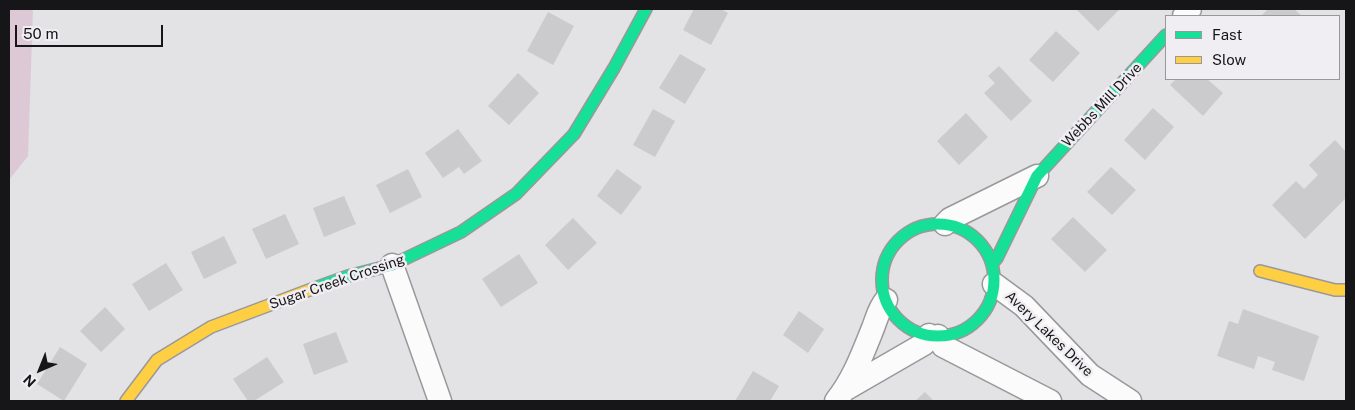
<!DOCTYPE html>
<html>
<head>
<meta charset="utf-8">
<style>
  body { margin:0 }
  #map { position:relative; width:1355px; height:410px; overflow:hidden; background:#e3e2e4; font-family:"Public Sans",sans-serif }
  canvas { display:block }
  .frame { position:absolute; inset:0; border:10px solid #161517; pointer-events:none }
  .legend { position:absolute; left:1165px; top:15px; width:175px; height:65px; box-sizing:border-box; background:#f0eef2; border:1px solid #99979a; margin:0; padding:6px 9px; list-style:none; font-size:15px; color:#161517 }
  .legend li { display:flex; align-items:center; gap:10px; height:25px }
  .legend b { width:25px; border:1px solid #99979a }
  .north { position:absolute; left:15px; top:345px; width:50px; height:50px; -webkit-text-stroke:4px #f0eef2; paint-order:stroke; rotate:224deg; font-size:14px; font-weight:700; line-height:20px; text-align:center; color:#161517 }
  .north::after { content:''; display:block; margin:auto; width:18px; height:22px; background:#161517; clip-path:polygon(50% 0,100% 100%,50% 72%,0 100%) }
  .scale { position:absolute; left:15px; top:25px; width:148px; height:22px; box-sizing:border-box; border:2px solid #161517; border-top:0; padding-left:6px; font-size:15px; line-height:18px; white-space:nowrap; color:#161517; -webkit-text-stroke:4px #f0eef2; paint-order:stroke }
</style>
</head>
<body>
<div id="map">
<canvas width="1355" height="410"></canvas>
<div class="frame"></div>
<ul class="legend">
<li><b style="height:6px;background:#16e098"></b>Fast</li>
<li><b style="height:6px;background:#ffcf43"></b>Slow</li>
</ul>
<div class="north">N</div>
<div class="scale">50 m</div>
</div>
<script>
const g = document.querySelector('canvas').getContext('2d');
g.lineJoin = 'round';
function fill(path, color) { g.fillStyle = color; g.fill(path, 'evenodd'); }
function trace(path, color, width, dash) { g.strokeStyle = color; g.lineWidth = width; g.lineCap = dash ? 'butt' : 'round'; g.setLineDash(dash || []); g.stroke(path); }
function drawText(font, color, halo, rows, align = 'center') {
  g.font = font + ' "Public Sans",sans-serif'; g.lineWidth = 5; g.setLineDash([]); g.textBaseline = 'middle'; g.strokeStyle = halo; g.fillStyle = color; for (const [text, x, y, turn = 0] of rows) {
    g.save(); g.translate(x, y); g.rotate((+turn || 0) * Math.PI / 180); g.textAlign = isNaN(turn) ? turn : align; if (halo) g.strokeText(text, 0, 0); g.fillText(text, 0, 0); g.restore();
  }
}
const green = new Path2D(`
  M9,9H33L28,156L9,180Z`);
const building = new Path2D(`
  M694,9H721L728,13L711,45L683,30Z
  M1079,9H1120L1098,31L1077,10Z
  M1268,9H1294L1302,16H1261Z
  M548,12L574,26L553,65L527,51Z
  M1056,31L1080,53L1053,82L1029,60Z
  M680,54L706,69L685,104L659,88Z
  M999,66L1032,101L1011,121L984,93L995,83L988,76Z
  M518,73L539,93L509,125L488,106Z
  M1176,79H1207L1223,93L1203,116L1170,85Z
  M1153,108L1174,127L1145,160L1124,140Z
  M653,109L675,121L655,157L633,145Z
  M966,113L988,137L959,165L937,141Z
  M458,129L482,161L464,174L459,167L443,178L425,153Z
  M1335,140L1346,152V198L1305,239L1272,205L1296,181L1304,189L1318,175L1309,165Z
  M1111,167L1136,190L1112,215L1087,192Z
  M408,169L422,197L390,213L376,185Z
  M617,169L642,187L621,215L597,196Z
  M344,196L356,224L324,237L313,208Z
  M285,214L299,244L266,259L252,229Z
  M1073,217L1107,250L1085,272L1051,239Z
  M573,218L597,243L568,270L545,245Z
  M224,236L237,263L204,279L191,252Z
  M519,254L538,283L501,307L482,279Z
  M166,263L183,290L149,311L132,284Z
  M105,307L125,329L101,352L80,331Z
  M1243,309L1319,336L1304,381L1272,370L1275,362L1258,356L1254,369L1217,356L1229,321L1238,324Z
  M799,311L824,329L808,353L783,335Z
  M336,332L348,362L314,375L303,344Z
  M60,347L87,364L64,401L37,384Z
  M267,357L284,382L254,401H248L233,379Z
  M753,371L779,386L770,401H735Z
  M925,392L934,401H915Z`);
const street = new Path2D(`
  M1184,16L1190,9
  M945,224L950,219L1037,176
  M392,265L440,401
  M994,284L1024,306L1090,375L1130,401
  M938,336L943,346L1050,401
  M846,389L924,344L929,335
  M836,401C853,380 863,353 873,328C877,318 879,308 886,300`);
const fast = new Path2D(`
  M882 280a56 56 0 1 1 112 0a56 56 0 1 1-112 0Z
  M992,264L997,258L1037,176L1166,35
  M312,289L348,276L392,265L461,232L516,194L574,134L614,68L646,9`);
const slow = new Path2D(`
  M1260,271L1335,290H1346
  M126,401L157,360L211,327L312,289`);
const streetNames = [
  ["Webbs Mill Drive",1102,105,-47],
  ["Sugar Creek Crossing",337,282,-19],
  ["Avery Lakes Drive",1049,334,44]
];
fill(green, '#ddc8d5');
fill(building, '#cbcacc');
trace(street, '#99989a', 25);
trace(fast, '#99989a', 14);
trace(slow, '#99989a', 14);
trace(street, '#fbfbfb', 22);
trace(fast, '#16e098', 11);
trace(slow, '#ffcf43', 11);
drawText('14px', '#161517', '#f0eef2', streetNames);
</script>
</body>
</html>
